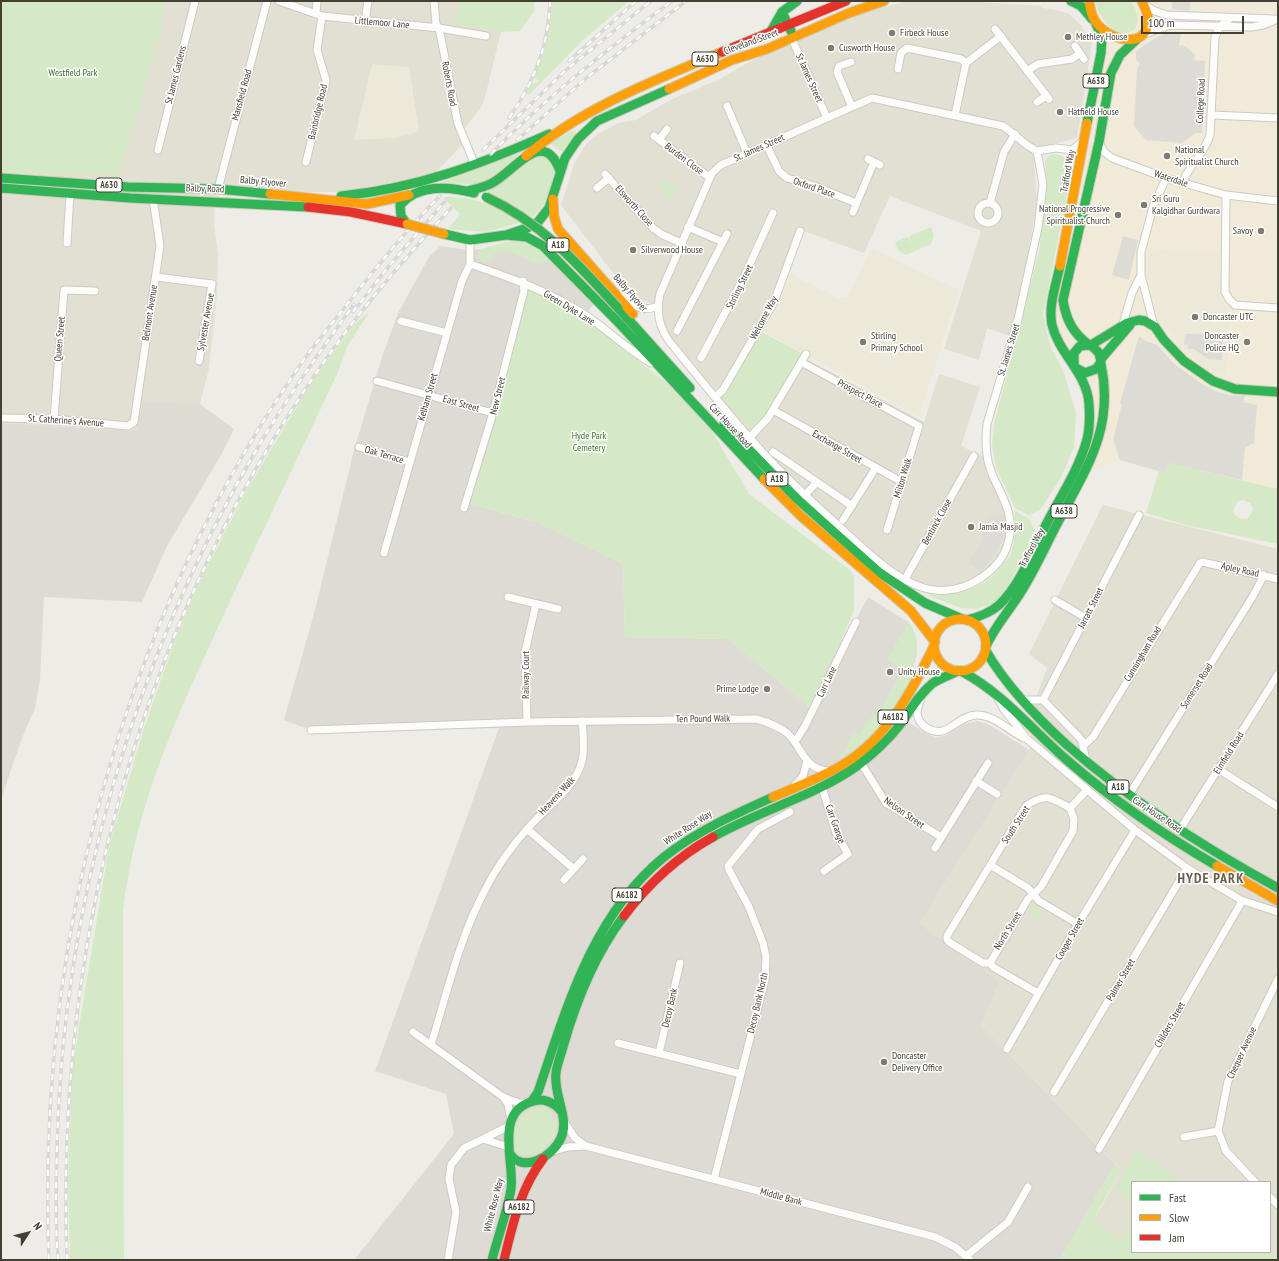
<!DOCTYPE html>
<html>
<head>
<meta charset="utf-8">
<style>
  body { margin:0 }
  #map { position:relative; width:1279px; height:1261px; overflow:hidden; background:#eeece6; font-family:"PT Sans Narrow",sans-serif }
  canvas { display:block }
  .frame { position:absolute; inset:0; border:2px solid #423f33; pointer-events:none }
  .legend { position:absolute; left:1131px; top:1181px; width:140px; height:72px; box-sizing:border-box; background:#fff; border:1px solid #b3b2ad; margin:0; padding:5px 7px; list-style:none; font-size:12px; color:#423f33 }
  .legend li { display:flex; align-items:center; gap:8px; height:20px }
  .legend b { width:20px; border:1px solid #b3b2ad }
  .north { position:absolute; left:8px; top:1213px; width:40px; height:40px; -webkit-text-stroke:3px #fff; paint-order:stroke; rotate:54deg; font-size:11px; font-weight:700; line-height:16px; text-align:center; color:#423f33 }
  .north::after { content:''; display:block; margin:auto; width:14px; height:18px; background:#423f33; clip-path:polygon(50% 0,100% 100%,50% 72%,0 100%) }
  .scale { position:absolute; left:1141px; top:16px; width:103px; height:18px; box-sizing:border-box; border:2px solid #423f33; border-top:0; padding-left:5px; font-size:12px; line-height:14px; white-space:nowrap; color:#423f33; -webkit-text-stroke:3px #fff; paint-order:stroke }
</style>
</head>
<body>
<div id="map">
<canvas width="1279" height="1261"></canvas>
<div class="frame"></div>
<ul class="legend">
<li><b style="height:5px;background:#30b455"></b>Fast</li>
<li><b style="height:5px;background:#ff9f0a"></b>Slow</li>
<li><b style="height:5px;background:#e5322d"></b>Jam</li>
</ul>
<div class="north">N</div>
<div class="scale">100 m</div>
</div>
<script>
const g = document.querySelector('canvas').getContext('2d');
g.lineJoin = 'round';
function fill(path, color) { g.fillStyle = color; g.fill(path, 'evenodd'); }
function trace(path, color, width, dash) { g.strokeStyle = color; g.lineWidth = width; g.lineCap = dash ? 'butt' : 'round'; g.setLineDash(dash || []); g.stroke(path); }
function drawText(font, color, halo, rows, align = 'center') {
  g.font = font + ' "PT Sans Narrow",sans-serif'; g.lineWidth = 3; g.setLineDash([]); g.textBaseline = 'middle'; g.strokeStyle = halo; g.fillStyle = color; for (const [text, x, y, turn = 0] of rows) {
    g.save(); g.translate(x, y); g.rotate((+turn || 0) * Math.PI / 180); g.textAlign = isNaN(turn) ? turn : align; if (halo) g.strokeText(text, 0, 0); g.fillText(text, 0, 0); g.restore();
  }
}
const residential = new Path2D(`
  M1,1H461L455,24L501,32L484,101L480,109L463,130L468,139L433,175L387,186L341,192H283L223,187L215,205L214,224L218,255L217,293L209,368L200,404L169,403L137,431L1,423Z
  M908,1H959L1042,6L1043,8L1057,10L1069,14L1082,26L1092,43L1077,138L1040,147L1034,158L1037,203L1018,308L1009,336L987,328L979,360L944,349L981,231L890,196L864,253L804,231L760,334L924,422L939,374L980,387L961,446L983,456L1006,516V532L1003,547L990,567L970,581L952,586H934L916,581L896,570L819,505L737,420L675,345L665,330L662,308L630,295L561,205L574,164L586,144L599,133L618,123L636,120L670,100L718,80L751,61L841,21L872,10Z
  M1103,505L1278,549V1260H1068L1102,1206L1121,1170L981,1025L919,924L1029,750L1037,695L1047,668L1029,654ZM1132,1182H1270V1252H1132Z`);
const commercial = new Path2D(`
  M1071,1H1278V469H1276V479L1278,481V489L1214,473H1165L1120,460L1100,468L1082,472L1089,402L1052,325L1102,38Z`);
const industrial = new Path2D(`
  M518,239L536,246L594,304L582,318L529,288L498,415L471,504L539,523L623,564L625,637L728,639L813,710L851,629L868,597L908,622L916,636L917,654L913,668L908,722L935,738L947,735L964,724L977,721L988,724L1029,750L919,924L999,981L981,1025L1115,1164L1060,1260H354L454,1134L446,1094L375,1071L499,728L318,733L284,720L315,610L354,450L382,357L398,313L429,257L440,246L468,250L481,249Z
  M143,402L200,404L234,429L221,455L167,546L142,602L44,597L40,680L35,708L22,738L1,799V423L137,431Z`);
const education = new Path2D(`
  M372,64L409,67L419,130L417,132L396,138L354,140Z
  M872,249L959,290L919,417L763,331L778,305L790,274L838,298H847Z
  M1149,249L1220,253L1221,296L1225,307L1229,309L1226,376L1213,371L1199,361L1181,346L1165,325L1156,306L1147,271Z`);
const green = new Path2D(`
  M1,1H164L161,31L119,174H34L1,171Z
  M461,1H535L534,11L520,31L501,32L454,24Z
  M550,1H629L583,40L529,95L525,93L529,85L540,81L533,77L542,49Z
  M1095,1H1131C1155,42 1106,45 1095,1Z
  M574,130L576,133L563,151H560L551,144L552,142Z
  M523,152L495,177L475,184L439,183Z
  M1053,154C1063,154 1069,159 1072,169L1043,315L1050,345L1064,373L1076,413L1074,448L1060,479L1041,509L1029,515L1015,508L996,468L992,445L994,424L1039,252L1047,187L1045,163L1047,157Z
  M535,156H548L555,170C550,188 548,206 532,217L487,191Z
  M663,181L678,186L671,201L658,184Z
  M443,197C476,197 495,205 522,222L485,232L448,229L460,214Z
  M931,227L934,235L931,244L906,255L898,250L895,242L908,237L912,245L909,236Z
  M518,239L527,240L551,260L538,264C521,257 500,242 487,262L475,258L481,249Z
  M528,288L588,322L671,386L710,428L749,494L851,571L854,577V610L813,710L728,639L625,637L623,564L539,523L471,504L498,415Z
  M369,312L347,347L338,372C301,451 263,530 226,610C180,710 136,800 123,911L124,1260H70L68,1186L72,1069L109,846L144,728L176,637L202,577L249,486L311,383L354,325Z
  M758,330L805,355L763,424L750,429L723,398V390Z
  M1168,463L1278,489V544L1186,525L1146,513L1159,471L1165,472ZM1243,500L1250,503L1253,510L1248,518C1241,520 1236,518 1233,511L1237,502Z
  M1015,511L1029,519L1036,534L1002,597L991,604L977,609L961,608L927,595C955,596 979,591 999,569C1002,565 1006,561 1009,557C1016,544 1014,526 1015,511Z
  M909,622C925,646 910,654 914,674L886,720L868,738L840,759V754L846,749L853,732L870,719L878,709H881L903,669L887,659Z
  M1032,906C1038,907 1044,909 1042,916L1038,918L1033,916L1030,910Z
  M543,1106L550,1109L549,1110L554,1114L551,1116L552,1120L557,1119L554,1137H552C544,1150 537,1158 519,1154L513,1148C514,1124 517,1112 543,1106Z
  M1137,1149L1181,1182H1132V1207L1117,1187Z
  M1115,1164L1121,1170L1093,1220L1121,1240L1132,1223V1252H1270V1250L1274,1254L1278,1253V1260H1060Z`);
const parking = new Path2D(`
  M1172,1H1190L1189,11L1172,9Z
  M1166,32L1181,33L1179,46L1183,45L1195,54L1194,60L1205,61L1202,133H1195L1182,143L1146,140L1134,126L1137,69L1140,64L1136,59V52L1140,48Z
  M1123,236L1138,240L1129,280L1112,275Z
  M1185,334H1216L1217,339H1223L1222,360L1208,359L1194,349H1188V345L1184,344Z
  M1139,336L1146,341L1157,345L1173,363L1202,384L1215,391L1232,396L1245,395L1243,402L1257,405L1254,443L1245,447L1242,480L1168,463L1165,473L1120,460L1114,443V436L1122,404L1120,403Z
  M1004,514L1003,539L997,550L982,570L969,563L982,540L983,523L990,517Z
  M627,642H688L698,649L699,677L688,690L627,692Z
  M884,644L892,648L876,678L891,687L881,709H878L867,722H865L859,735L853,732L852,735L839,729L837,734L822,727L820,734L811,729L823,701L854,713Z
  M723,652H735V655H740L739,694L762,696V701L791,712L788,723L767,712V706H760V711H744L743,704H735L724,695Z
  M624,662L625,693L551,696V670L559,665Z
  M676,727L687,729L705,755L679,773L660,748L648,756L643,762L648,769L652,767L668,791L634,814L621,796L616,798L593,759L629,735L643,751Z
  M593,819L613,838L589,865L578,854L574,858L566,851Z
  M559,875L571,886L547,913L524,894L533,885L544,891Z
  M503,892L548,915L532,948L528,950L520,946L517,950L477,929L498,893L501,894Z
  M889,1115L904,1120L901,1134L878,1171L874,1182L867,1179L872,1160L877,1161Z`);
const street = new Path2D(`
  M279,1L322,16L439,28L486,36
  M434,1L436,24L439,28L458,124L475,165
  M1145,5L1155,11L1167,15L1274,19
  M316,14L317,1
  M365,22L368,1
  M995,29L1049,99
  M1145,34L1170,25L1252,27L1263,25L1278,19
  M792,39L827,118
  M1075,46L1084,59
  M851,62L839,66L837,72L852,107
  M898,69L901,53L907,48L961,59L966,63
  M1027,71L1038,64L1072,59L1080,53
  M872,98L1003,126C1015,134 1024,145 1037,151L1043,184L1038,228L1018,319L987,424C985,441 985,457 992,474C1002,497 1016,516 1008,543C1004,560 991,572 976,581C961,590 941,593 924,588C892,578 865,550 841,528C816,505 790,482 767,457C732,420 701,380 669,341C659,327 656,311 660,294L712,173L721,165Z
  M1037,102L1046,96
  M727,106L747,153
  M955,115L966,63L1001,36
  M1212,115L1278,118
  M654,136L709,177
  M659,140L667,129
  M766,144L779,171L787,178L814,186L856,203
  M1100,144L1103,151L1112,158L1166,178L1226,195L1278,201
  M158,150L195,1
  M1037,151L1056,148L1072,150L1083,141
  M868,159L880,165
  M306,162L326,80L317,50L322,16
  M605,174L653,228L661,234L681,243
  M1182,183C1189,165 1205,153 1210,135L1215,37L1220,26L1231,18
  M597,188L609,178
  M218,189L267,1
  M1226,195L1225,292L1229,299L1235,305L1278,308
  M990,203L1004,152L1015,134
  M978 213a10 10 0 1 1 20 0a10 10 0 1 1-20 0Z
  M853,212L874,162
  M688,227L723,242
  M67,243L70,194
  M470,264C511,278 551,292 587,316C609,331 628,350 651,363
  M1141,275L1154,326
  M156,277L212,284L199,361
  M624,296C635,306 642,313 658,306
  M401,321L447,333
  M1123,324L1132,293L1141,275V252L1153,207L1166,178
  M677,331L727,234
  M701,358L744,277L773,213
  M801,362L919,426L887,530
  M377,381L493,413
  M715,397L723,390L774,302L800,231
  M773,410L902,482
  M1,418L54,419L128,426L134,422L160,246L153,198
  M54,419L64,290L95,291
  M750,437L768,418L806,354
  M359,447L409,462
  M773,452L852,506
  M805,495L817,482
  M464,508L493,413L524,291L523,281
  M843,520L875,469
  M384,553L462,281L470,264V240
  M905,579L974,456
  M508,597L558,609
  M1055,600L1086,618
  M998,698L1003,708L1027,739L1135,830L1187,868L1241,900L1278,912
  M1022,700H1043L1079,737L1082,741L1086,761
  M1043,700L1139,515
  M920,701C919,705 917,709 917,713C918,726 934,735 945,730C956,725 963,716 976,715C993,714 1009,731 1024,738
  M527,722L525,652L536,604
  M311,730L527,722L756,719C767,722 778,726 787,733C803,748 804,770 829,771
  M795,742L805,726L856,622
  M1083,746L1093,737L1200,563L1202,562L1278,579
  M861,763L886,803L941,837
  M1218,769L1278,807
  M976,781L997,794
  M795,785L803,776L807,761
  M822,787L836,833L848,854L824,871
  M1129,795L1253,596L1264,575
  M1070,808L1087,790
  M527,829L574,869
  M1179,831L1278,674
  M935,848L988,763
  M990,865L1028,888L1039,901L1078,924
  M564,880L583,859
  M990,963H983L949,942L947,939V936L1026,806C1046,792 1051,798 1070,808
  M990,963L1028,899L1041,887L1073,831L1074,819L1070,808
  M990,963L993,967L1038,993
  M413,1032L503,1097L519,1103H526
  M618,1043L741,1074
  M431,1045C447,993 459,939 485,890C496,868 511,847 528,828C546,807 575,789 582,761C585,748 583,734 582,721
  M1007,1049L1078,924L1135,830
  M659,1053L680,963
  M1054,1092L1187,868
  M503,1097L508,1104L511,1121
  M565,1123L575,1138L586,1146
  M1184,1137L1218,1131
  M508,1147L483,1139L509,1126
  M1099,1149L1241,903V900
  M554,1151L568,1147L586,1146L935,1237L955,1247L970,1260
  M714,1179L765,980L766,957L763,943L749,907L729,870L728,866L758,829L790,812
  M1255,1182L1226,1151L1218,1131L1228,1081L1278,979
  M1270,1197L1278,1205
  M966,1256L1008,1222L1028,1187
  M448,1260L456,1212L449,1179L451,1165L464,1148L483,1139`);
const fast = new Path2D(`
  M1071,1L1081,6L1092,19
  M791,31L782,12L797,1
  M770,33L782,12
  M1087,123L1101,53L1102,38L1096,24
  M1,178L128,187L218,189L270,194
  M1,188L130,198L308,207
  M467,191C476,189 486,187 494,182C517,168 544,127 560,171
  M341,196C415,189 482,164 549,134
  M407,224L401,216L400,205C418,184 449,186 474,193
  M444,234L470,240L506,235L527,228L538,222L549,208L565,158L578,139L597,121L669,89
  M506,235L527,237L543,246L617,321L764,479
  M618,308L690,388
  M1089,345C1073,333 1066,320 1063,300L1099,142L1111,73L1120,55L1136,40
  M1091,345L1127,323L1139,320L1145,321L1155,327L1164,340L1184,361L1213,381L1235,389L1278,392
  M1101,359L1130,325
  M1074,365V353L1080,346L1091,345L1099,353L1101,362L1096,369L1085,373L1076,368
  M724,424L797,499L880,573L925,603L962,619
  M967,620C979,617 990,613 999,605C1021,585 1034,547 1048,521C1061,496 1078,470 1086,443C1090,430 1090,417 1089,404C1087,373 1059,354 1052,325C1048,307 1056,284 1060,266
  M986,646C994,628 1008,612 1019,595C1033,574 1044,549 1056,526C1085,470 1115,430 1101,364
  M986,651C1007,687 1036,717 1067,745C1132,802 1203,847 1278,888
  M961,671C1004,694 1032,730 1068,761C1114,801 1164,835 1217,866
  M713,837C760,810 813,797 857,766C873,754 887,741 899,726C910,711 919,694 933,683C941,678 950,675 958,671
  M532,1101L538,1092C567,1007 592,916 664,857C697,831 735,814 773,797
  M510,1154C524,1174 553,1156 561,1138C570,1118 553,1095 556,1073C557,1064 561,1055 563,1047C576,1001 595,954 624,916
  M492,1260C498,1236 507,1213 511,1189C515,1162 493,1111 534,1101C544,1098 555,1103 561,1111`);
const slow = new Path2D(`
  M1089,1C1090,7 1091,14 1094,19C1105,40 1149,52 1148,19C1148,13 1144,6 1142,1
  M669,89L732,60L767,49L849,13L884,1
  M526,156C582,108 655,80 722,52
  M270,194L367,204L409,195
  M553,199L554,216L558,229L633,314
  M1060,266L1087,123
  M764,479L801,516L911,611L935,642
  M934 645a26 26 0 1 1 52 0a26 26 0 1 1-52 0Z
  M773,797C798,786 824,777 847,762C889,735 913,689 934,646
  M1217,866L1278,901`);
const jam = new Path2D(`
  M722,52L846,1
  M308,207L351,212L407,224
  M624,916C648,884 677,857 713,837
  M504,1260C513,1224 520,1189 543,1159`);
const rail = new Path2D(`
  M569,61L636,1
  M509,118C534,83 549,44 550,1
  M517,140L585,79L686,1
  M483,150L566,70L651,1
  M491,154C546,97 609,48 672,1
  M353,312L384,272L445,201
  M49,1260C36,951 118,634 292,377C310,349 332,324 352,298C380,263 408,228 440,196
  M58,1260C55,1223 56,1185 57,1147C63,905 133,662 254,454C284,402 319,353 354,304
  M67,1260C55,944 138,630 319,369C358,312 404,259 451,208`);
const fastBridge = new Path2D(`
  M486,197C541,222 578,264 618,308`);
const slowBridge = new Path2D(`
  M407,224L444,234`);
const markers = [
  [892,33,4,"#7e7c72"],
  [1068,37,4,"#7e7c72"],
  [831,48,4,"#7e7c72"],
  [1060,112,4,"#7e7c72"],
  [1167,156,4,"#7e7c72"],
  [1144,205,4,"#7e7c72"],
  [1118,215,4,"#7e7c72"],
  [1261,231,4,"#7e7c72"],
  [633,250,4,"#7e7c72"],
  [1195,317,4,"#7e7c72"],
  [863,342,4,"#7e7c72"],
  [1247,342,4,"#7e7c72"],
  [971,527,4,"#7e7c72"],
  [890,672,4,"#7e7c72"],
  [767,689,4,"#7e7c72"],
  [884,1062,4,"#7e7c72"]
];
const shields = [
  [705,59,26],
  [1096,81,26],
  [109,185,26],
  [558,245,22],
  [777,479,22],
  [1064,511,26],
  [893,717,30],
  [1118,787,22],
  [627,895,30],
  [519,1207,30]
];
const shieldNames = [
  ["A630",705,59],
  ["A638",1096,81],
  ["A630",109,185],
  ["A18",558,245],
  ["A18",777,479],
  ["A638",1064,511],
  ["A6182",893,717],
  ["A18",1118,787],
  ["A6182",627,895],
  ["A6182",519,1207]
];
const streetNames = [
  ["Littlemoor Lane",382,23,5],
  ["Cleveland Street",751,42,-20],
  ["St James Gardens",176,75,-76],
  ["St James Street",809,78,66],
  ["Roberts Road",449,84,79],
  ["Mansfield Road",242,95,-75],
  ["College Road",1201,101,-87],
  ["Bainbridge Road",318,112,-77],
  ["St. James Street",759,148,-24],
  ["Burden Close",684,159,37],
  ["Trafford Way",1068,171,-80],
  ["Waterdale",1171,179,18],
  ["Balby Flyover",263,182,5],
  ["Oxford Place",814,188,19],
  ["Balby Road",205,189,2],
  ["Elsworth Close",634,206,48],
  ["Stirling Street",740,287,-64],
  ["Balby Flyover",630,293,49],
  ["Green Dyke Lane",569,308,31],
  ["Belmont Avenue",150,313,-81],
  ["Welcome Way",764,318,-62],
  ["Sylvester Avenue",206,322,-80],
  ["Queen Street",60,339,-85],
  ["St. James Street",1009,350,-73],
  ["Prospect Place",860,394,28],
  ["New Street",498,396,-76],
  ["Kelham Street",428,397,-74],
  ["East Street",461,404,16],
  ["St. Catherine's Avenue",66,421,4],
  ["Carr House Road",730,426,47],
  ["Exchange Street",837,447,30],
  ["Oak Terrace",384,455,16],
  ["Milton Walk",903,478,-73],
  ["Bentinck Close",937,522,-61],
  ["Trafford Way",1032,548,-62],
  ["Apley Road",1240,570,12],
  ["Jarratt Street",1091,608,-63],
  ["Cunningham Road",1143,654,-59],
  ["Railway Court",526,675,-90],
  ["Carr Lane",827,682,-64],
  ["Somerset Road",1197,686,-58],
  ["Ten Pound Walk",703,719,-1],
  ["Elmfield Road",1229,753,-58],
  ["Heavens Walk",557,796,-47],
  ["Nelson Street",904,813,35],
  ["Carr House Road",1157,815,34],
  ["Carr Grange",835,824,70],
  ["South Street",1016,825,-57],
  ["White Rose Way",688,828,-33],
  ["North Street",1008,931,-58],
  ["Cooper Street",1070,939,-60],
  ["Palmer Street",1121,980,-60],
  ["Decoy Bank North",758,1003,-77],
  ["Decoy Bank",670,1008,-77],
  ["Childers Street",1170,1025,-60],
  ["Chequer Avenue",1242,1053,-65],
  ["Middle Bank",781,1197,15],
  ["White Rose Way",494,1205,-76]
];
const poiNames = [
  ["Firbeck House",900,33],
  ["Methley House",1076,37],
  ["Cusworth House",839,48],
  ["Hatfield House",1068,112],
  ["National",1175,150],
  ["Spiritualist Church",1175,162],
  ["Sri Guru",1152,199],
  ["Kalgidhar Gurdwara",1152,211],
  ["National Progressive",1110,209,"right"],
  ["Spiritualist Church",1110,221,"right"],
  ["Savoy",1253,231,"right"],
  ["Silverwood House",641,250],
  ["Doncaster UTC",1203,317],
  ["Stirling",871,336],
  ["Primary School",871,348],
  ["Doncaster",1239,336,"right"],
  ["Police HQ",1239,348,"right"],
  ["Jamia Masjid",979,527],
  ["Unity House",898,672],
  ["Prime Lodge",759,689,"right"],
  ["Doncaster",892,1056],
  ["Delivery Office",892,1068]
];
const parkNames = [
  ["Westfield Park",73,73],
  ["Hyde Park",589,436],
  ["Cemetery",589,448]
];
const districtNames = [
  ["HYDE PARK",1211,879]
];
fill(residential, '#e2dfd3');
fill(commercial, '#f1ead8');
fill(industrial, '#dedbd4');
fill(education, '#ece9d8');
fill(green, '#d6e9c6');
fill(parking, '#dddbd6');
trace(street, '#cccac3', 9);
trace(fast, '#cdcabd', 11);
trace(slow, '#cdcabd', 11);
trace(jam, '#cdcabd', 11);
trace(street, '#fcfcfb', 7);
trace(fast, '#30b455', 9);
trace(slow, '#ff9f0a', 9);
trace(jam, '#e5322d', 9);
trace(rail, '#d8d8d7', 3.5);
trace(rail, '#fff', 2, [6]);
trace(fastBridge, '#c5bda1', 11, []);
trace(slowBridge, '#c5bda1', 11, []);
trace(fastBridge, '#30b455', 9);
trace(slowBridge, '#ff9f0a', 9);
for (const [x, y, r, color] of markers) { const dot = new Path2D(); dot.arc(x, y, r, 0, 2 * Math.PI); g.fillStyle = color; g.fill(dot); trace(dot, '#fff', 1.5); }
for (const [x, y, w] of shields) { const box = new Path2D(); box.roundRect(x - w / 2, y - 7, w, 14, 3); g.fillStyle = '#fff'; g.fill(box); trace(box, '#423f33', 1); }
drawText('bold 9px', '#423f33', null, shieldNames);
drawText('10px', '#423f33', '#fff', streetNames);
drawText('10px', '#423f33', '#fff', poiNames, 'left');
drawText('10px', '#397328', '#fff', parkNames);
g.letterSpacing = '1px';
drawText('bold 14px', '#655e4a', '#fff', districtNames);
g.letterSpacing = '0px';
</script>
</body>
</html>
